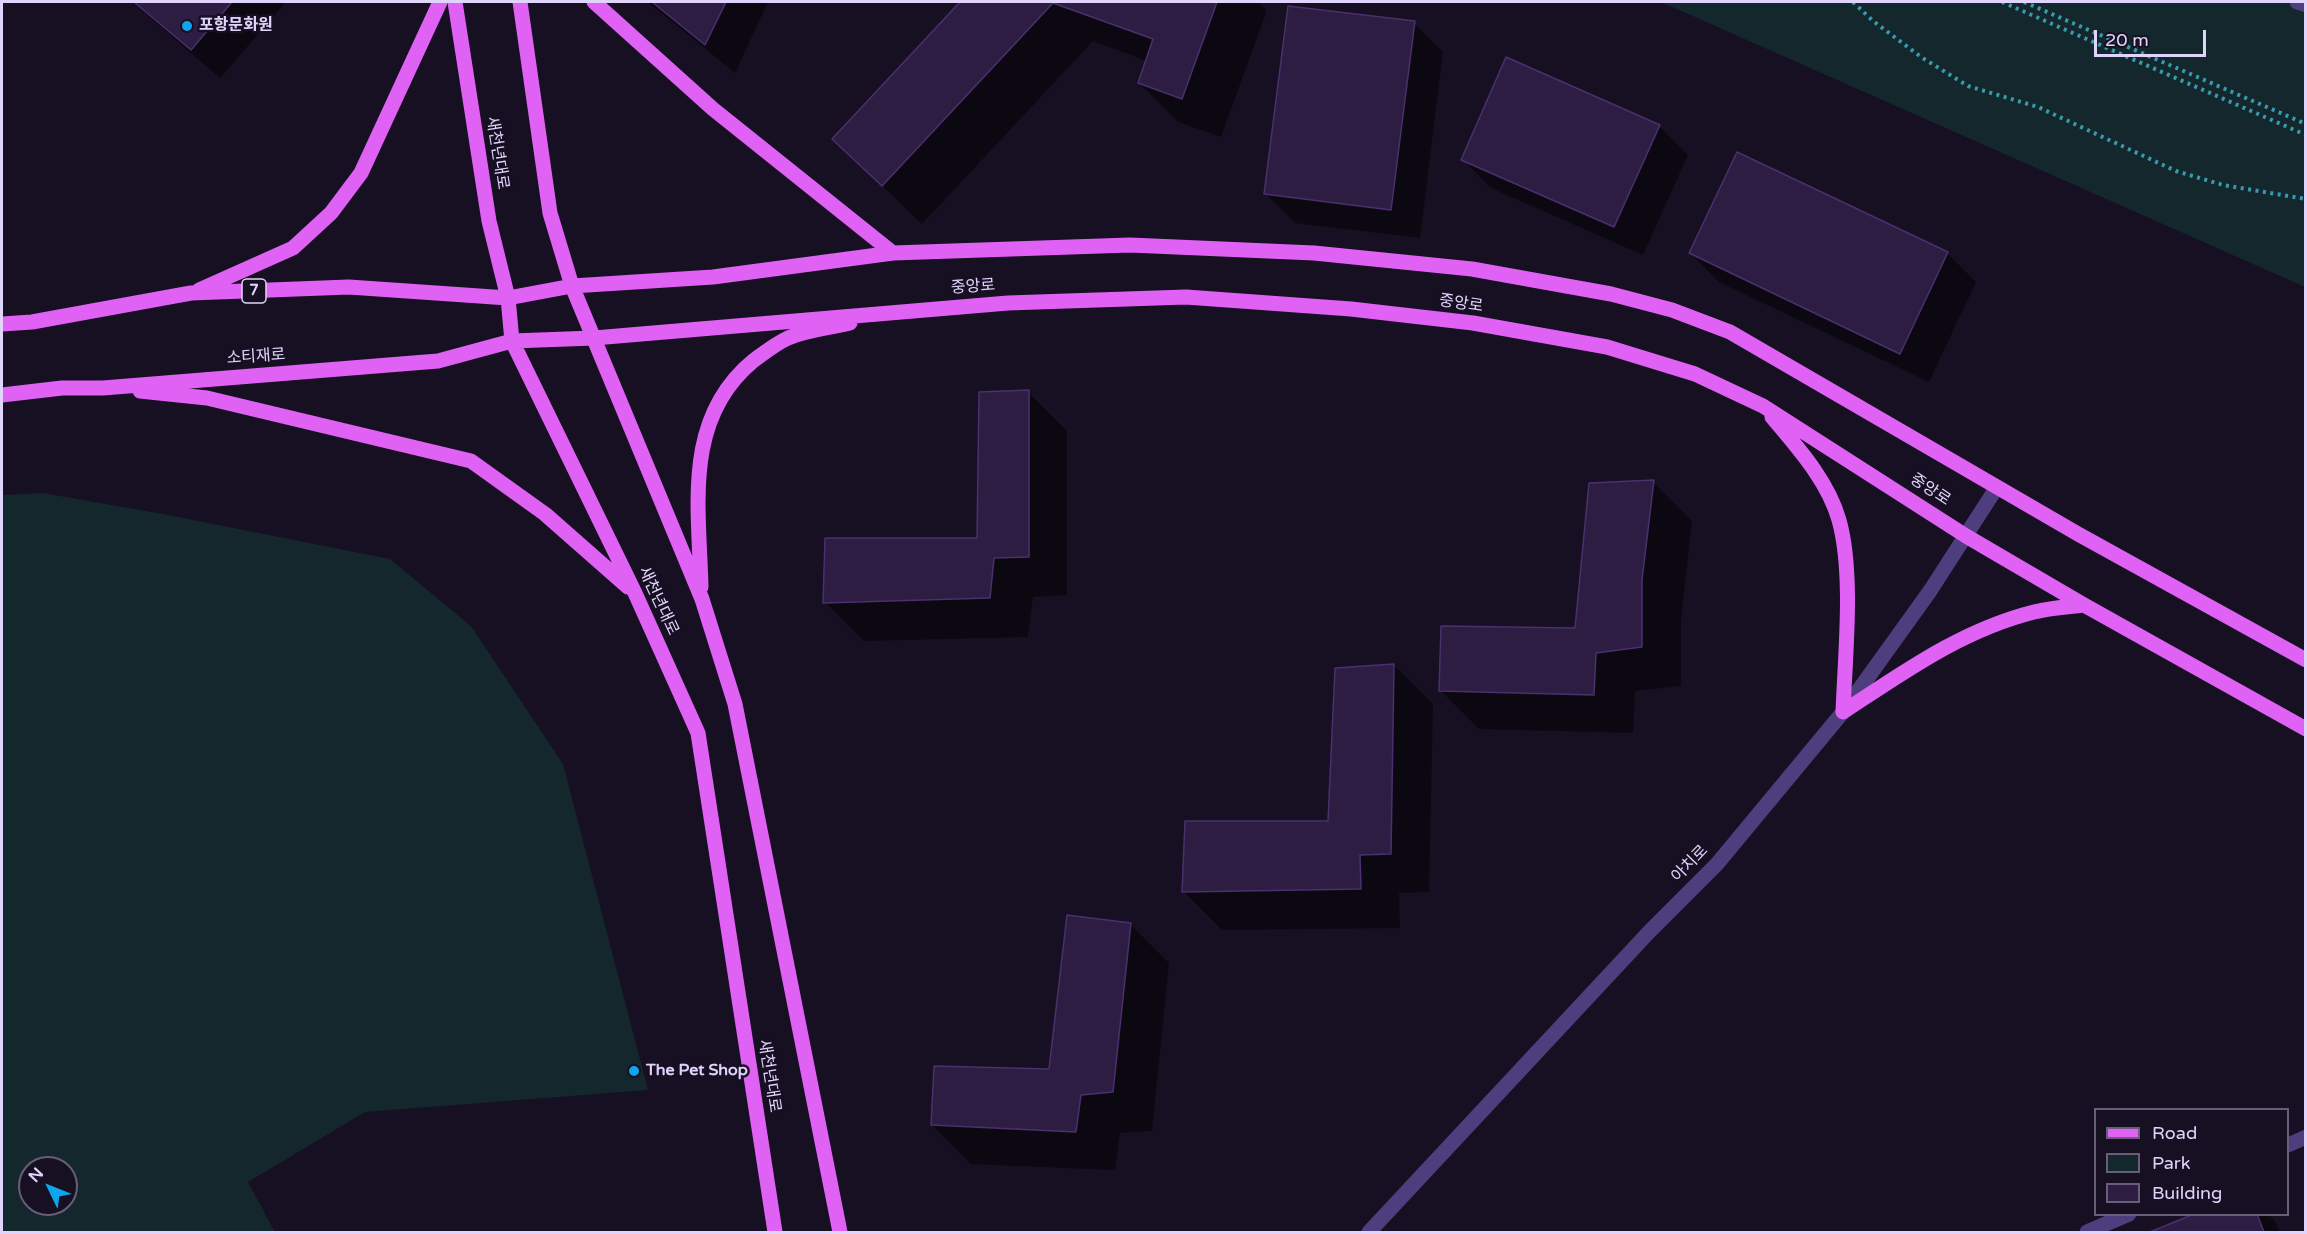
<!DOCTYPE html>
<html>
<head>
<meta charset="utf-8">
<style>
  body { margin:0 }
  #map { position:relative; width:2307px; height:1234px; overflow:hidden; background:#170f22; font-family:"Varela Round",sans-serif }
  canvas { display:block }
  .frame { position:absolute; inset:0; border:3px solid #e1d4fc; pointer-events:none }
  .legend { position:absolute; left:2094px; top:1108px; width:195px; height:108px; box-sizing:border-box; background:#170f22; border:2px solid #685e79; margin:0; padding:8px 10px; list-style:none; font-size:18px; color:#e1d4fc }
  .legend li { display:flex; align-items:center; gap:12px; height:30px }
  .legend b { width:30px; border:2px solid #685e79 }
  .north { position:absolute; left:18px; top:1156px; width:60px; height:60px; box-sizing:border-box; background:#170f22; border:2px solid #685e79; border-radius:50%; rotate:313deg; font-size:16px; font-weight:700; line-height:24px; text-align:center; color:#e1d4fc }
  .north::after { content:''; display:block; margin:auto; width:21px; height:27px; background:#0fa5ed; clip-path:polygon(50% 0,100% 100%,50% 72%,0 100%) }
  .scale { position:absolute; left:2094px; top:30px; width:112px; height:27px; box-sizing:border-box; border:3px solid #e1d4fc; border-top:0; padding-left:8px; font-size:18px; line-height:21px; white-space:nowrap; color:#e1d4fc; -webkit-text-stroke:4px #170f22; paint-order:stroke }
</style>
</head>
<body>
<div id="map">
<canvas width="2307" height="1234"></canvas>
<div class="frame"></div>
<ul class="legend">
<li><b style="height:8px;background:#df62f5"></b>Road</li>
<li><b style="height:16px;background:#13272c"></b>Park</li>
<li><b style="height:16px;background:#2d1d42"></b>Building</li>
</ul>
<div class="north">N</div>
<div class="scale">20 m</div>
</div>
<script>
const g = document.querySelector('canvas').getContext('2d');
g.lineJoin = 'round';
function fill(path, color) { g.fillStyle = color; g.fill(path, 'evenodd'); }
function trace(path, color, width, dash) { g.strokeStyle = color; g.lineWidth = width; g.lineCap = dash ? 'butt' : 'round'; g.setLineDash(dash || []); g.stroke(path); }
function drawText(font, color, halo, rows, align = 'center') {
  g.font = font + ' "Varela Round","Noto Sans KR",sans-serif'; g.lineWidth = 5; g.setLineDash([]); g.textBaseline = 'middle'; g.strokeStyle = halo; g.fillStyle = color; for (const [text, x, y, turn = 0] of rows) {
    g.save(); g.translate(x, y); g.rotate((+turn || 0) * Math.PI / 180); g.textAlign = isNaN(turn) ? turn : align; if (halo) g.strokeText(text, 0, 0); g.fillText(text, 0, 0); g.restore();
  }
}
const green = new Path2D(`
  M1661,2H2286L2305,10V287Z
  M43,493L163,514L390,559L471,626L563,764L648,1090L365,1112L248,1182L275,1232H2V495ZM30,1168H66V1204H30Z`);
const shadow = new Path2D(`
  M132,2H286L220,78Z
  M648,2H768L735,73Z
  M962,2H1258L1267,10L1221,137L1178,122L1139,83L1147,61L1093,41L922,224L834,139Z
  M1414,23L1443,52L1420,238L1295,223L1266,194Z
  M1659,126L1688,155L1643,255L1491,188L1463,159Z
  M1738,154L1948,254L1976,282L1929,382L1719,282L1690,253Z
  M1028,392L1067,431V595L1033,597L1028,637L864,641L825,602L978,539Z
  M1653,482L1692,521L1681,620V686L1635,691L1633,733L1479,729L1440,690L1576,630Z
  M1394,665L1433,704L1429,892L1399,893L1400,928L1222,930L1183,891L1330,823Z
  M1130,924L1169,963L1152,1131L1120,1133L1115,1170L971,1164L932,1125L1051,1071Z
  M2198,1214H2268L2276,1223L2280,1232H2154Z`);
const building = new Path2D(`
  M134,2H232L191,50Z
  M652,2H726L705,45Z
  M960,2H1217L1182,99L1138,83L1153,39L1053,3L882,186L832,139Z
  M1288,6L1415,21L1391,210L1264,194Z
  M1506,57L1660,125L1614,227L1461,160Z
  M1737,152L1948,252L1900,354L1689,253Z
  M1029,390V557L994,558L990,598L823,603L825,538H977L979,392Z
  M1654,480L1642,580V647L1596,653L1594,695L1439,691L1441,626L1575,628L1589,483Z
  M1394,664L1391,854L1360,855L1361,889L1182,892L1185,821H1328L1335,668Z
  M1067,915L1131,923L1113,1092L1081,1095L1076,1132L931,1125L934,1066L1049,1069Z
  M2194,1214H2257L2264,1232H2150Z`);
const path = new Path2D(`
  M1853,2L1873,21L1921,57L1968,86L2038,107L2176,171L2223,185L2306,199
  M2002,2L2306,135
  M2024,2L2306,124`);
const minor = new Path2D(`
  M2297,2L2306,5
  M2288,1145L2306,1137
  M1369,1232L1649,932L1717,864L1843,712L1930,591L1997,487
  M2087,1232L2129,1214`);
const major = new Path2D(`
  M455,2L489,221L508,298L512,341L635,593L698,733L775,1232
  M520,2L550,213L572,286L702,599L735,704L840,1232
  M594,2L713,109L893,253
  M199,290L293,248L331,213L361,173L440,2
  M2,324L32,322L191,293L349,287L508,298L572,286L713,277L893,253L1130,245L1314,253L1472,269L1611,294L1672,310L1730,332L2078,534L2306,660
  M140,391L207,398L471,461L545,514L628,587
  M2,395L62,388H103L438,361L512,341L594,338L1008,303L1186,297L1351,309L1473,323L1607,347L1695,374L1763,406L1966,536L2084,605L2306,729
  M1772,417C1798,448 1828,481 1839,520C1854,574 1845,655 1843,712
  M701,587C699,506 683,419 753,361C764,353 775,344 788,338C807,330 830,328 850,323
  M1843,712C1904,672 1962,630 2034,612C2050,608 2068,607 2084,605`);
const markers = [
  [187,26,6,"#0fa5ed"],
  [634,1071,6,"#0fa5ed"]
];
const shields = [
  [254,291,24]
];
const shieldNames = [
  ["7",254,291]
];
const poiNames = [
  ["포항문화원",199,26],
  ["The Pet Shop",646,1071]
];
const streetNames = [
  ["새천년대로",497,153,81],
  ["중앙로",973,287,-4],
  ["중앙로",1461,304,8],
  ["소티재로",256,357,-4],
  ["중앙로",1930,490,33],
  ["새천년대로",658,601,65],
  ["아치로",1690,864,-46],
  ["새천년대로",769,1076,81]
];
fill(green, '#13272c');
fill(shadow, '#0007');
fill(building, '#2d1d42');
trace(building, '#4a306d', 1.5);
trace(path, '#379aad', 4, [3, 4.5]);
trace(minor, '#4f3e7e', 15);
trace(major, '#df62f5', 15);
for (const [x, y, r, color] of markers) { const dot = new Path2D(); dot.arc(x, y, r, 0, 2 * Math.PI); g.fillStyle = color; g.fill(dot); trace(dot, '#170f22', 2); }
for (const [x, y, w] of shields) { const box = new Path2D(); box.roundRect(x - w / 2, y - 12, w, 24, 4.5); g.fillStyle = '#170f22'; g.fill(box); trace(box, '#e1d4fc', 1.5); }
drawText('bold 15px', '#e1d4fc', null, shieldNames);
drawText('bold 16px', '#e1d4fc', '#170f22', poiNames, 'left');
drawText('16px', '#e1d4fc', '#170f22', streetNames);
</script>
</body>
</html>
